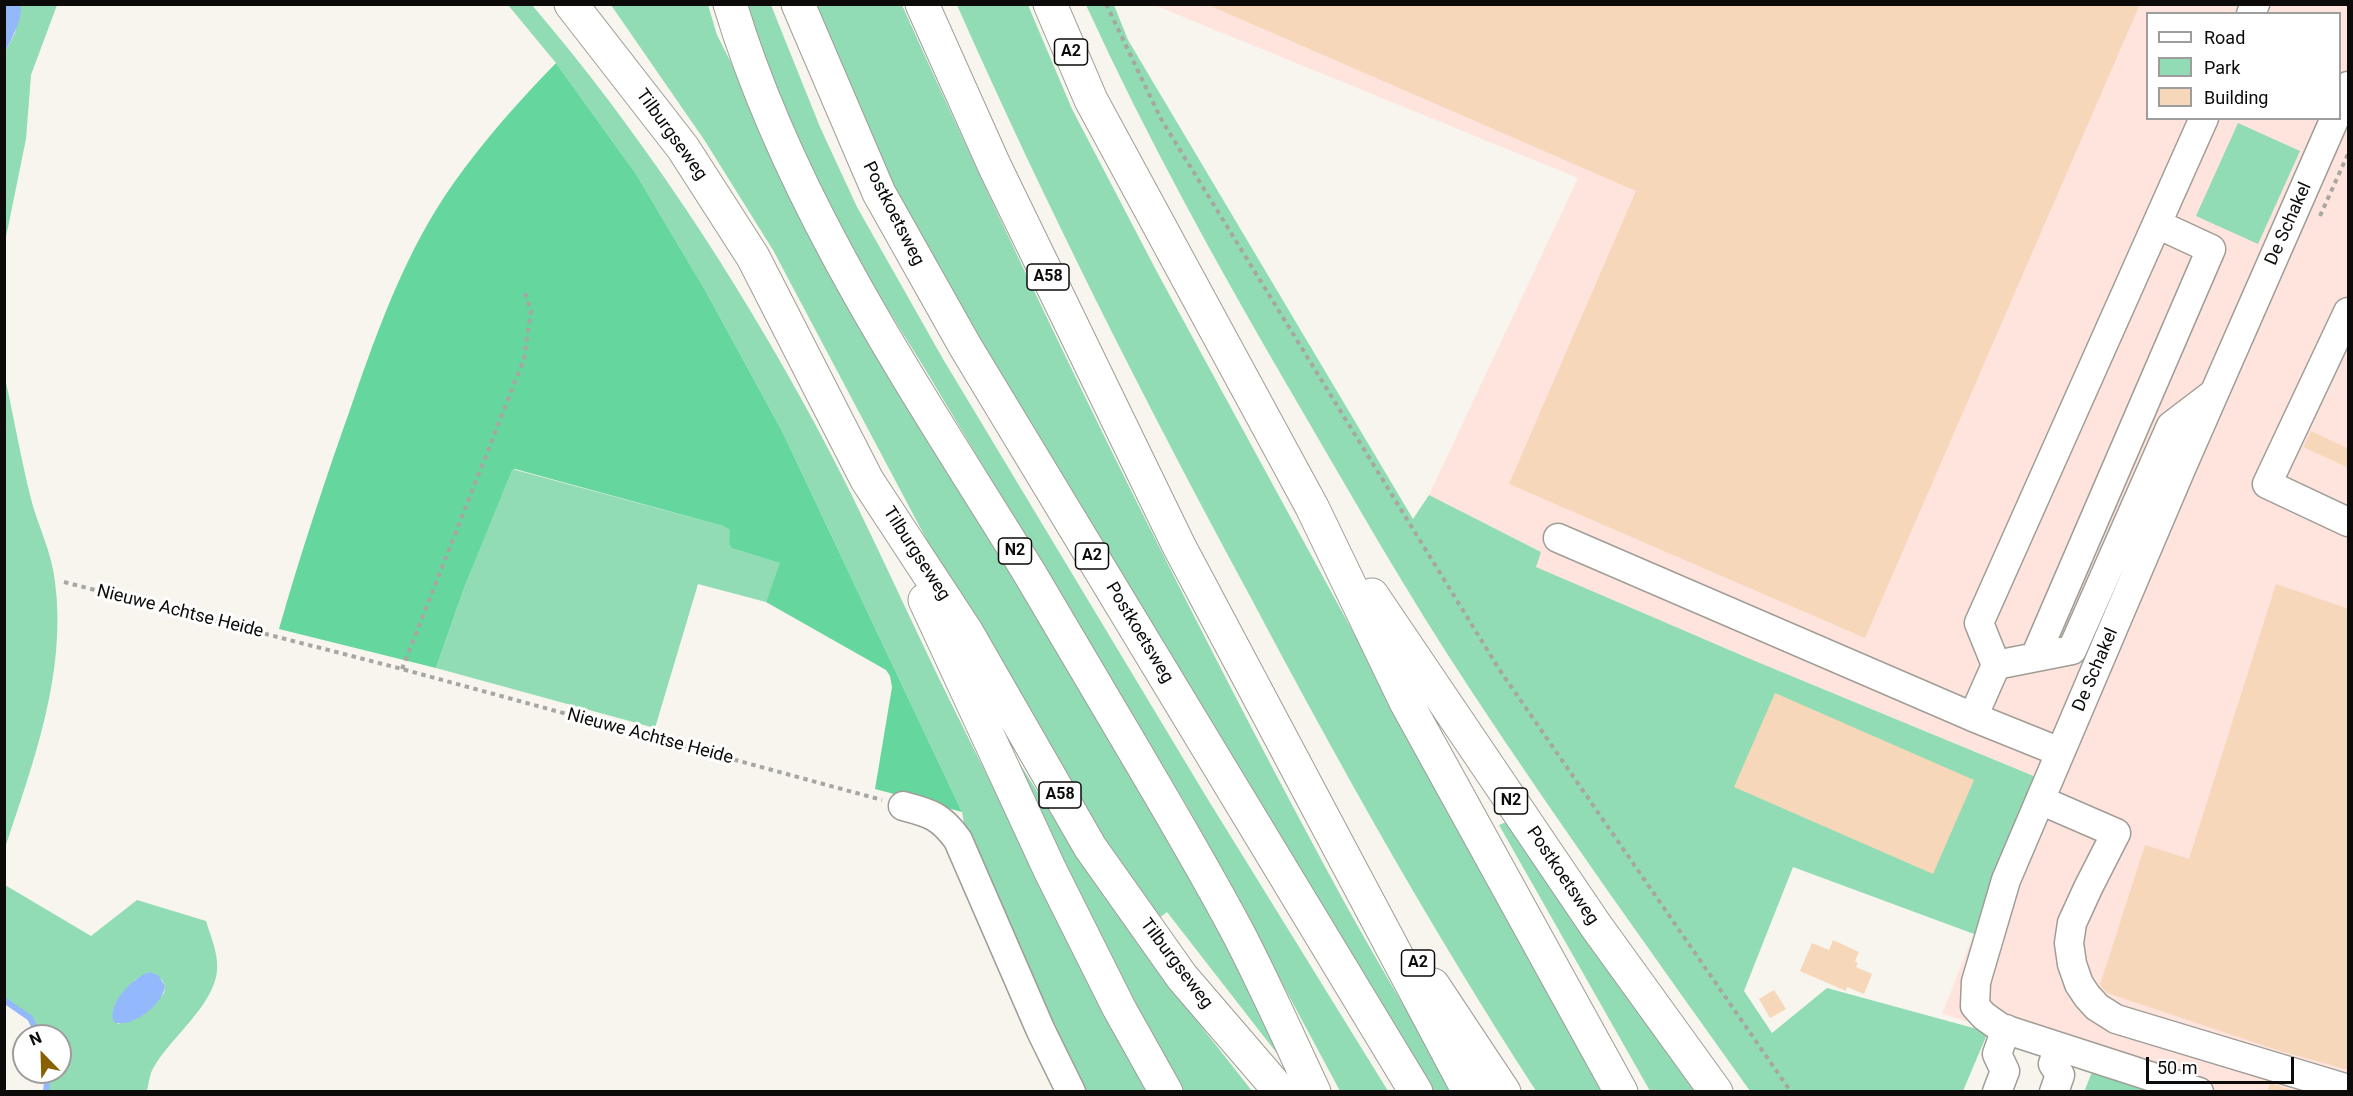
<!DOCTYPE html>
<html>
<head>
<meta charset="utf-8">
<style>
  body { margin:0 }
  #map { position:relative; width:2353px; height:1096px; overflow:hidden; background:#f7f5ed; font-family:Roboto,sans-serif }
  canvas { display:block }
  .frame { position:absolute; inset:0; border:6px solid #0c0b09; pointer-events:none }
  .legend { position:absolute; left:2146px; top:12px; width:195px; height:108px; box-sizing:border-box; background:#fff; border:2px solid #9e9d9d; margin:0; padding:8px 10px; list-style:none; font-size:18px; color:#0c0b09 }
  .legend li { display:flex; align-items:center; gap:12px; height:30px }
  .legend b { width:30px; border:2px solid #9e9d9d }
  .north { position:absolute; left:12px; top:1024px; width:60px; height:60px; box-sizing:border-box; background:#fff; border:2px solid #9e9d9d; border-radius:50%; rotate:337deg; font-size:16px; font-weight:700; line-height:24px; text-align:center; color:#0c0b09 }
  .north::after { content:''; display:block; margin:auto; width:21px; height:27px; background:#895f00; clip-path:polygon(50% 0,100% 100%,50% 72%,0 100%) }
  .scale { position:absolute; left:2146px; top:1057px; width:148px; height:27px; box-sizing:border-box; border:3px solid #0c0b09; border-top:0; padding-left:8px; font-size:18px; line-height:21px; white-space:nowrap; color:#0c0b09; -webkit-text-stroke:4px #fff; paint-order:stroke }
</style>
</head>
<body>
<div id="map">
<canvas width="2353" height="1096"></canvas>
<div class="frame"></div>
<ul class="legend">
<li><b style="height:8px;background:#fff"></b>Road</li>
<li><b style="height:16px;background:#91dcb4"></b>Park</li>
<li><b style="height:16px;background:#f6d7ba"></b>Building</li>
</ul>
<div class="north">N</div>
<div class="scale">50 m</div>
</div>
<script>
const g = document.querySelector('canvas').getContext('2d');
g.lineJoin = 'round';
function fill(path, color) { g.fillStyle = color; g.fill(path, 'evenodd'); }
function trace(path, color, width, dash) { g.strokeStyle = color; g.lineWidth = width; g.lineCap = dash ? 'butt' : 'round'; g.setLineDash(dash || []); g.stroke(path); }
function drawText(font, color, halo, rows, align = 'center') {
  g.font = font + ' Roboto,sans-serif'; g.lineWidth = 6; g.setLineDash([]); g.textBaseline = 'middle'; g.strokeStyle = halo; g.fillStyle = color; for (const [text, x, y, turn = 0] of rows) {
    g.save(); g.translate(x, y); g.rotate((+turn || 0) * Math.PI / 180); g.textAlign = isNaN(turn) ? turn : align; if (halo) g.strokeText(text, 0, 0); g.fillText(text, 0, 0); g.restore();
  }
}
const industrial = new Path2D(`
  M1154,5H2348V1091H2201L1942,1014L2036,777L1755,661L1535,567L1541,552L1429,495L1578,178ZM2148,14H2340V118H2148Z`);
const green = new Path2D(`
  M21,5H57L31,75L26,139L5,242V52L15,33Z
  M508,5H532C641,133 734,274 814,422C866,518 909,619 958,717C1020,843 1087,967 1153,1091H1079L966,835L962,812L782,431L705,290L636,174L556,63Z
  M611,5H708L717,35L747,94L1161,816L1293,1074L1167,912L1154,922L965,612L773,250L705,141Z
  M740,5H771L820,127L857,207L943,359L1207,798L1388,1091H1340L1187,806L925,369L833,221Z
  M815,5H902C1034,299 1176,589 1329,874C1368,947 1412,1019 1454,1091H1431L1095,537L891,187Z
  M957,5H1028L1072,109L1157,272L1603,1091H1536C1433,932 1340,766 1251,598C1146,404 1046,206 957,5Z
  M1086,5H1114L1128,40L1413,519L1429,495L1541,552L1536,567L1755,661L2036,777L1974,934L1793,867L1744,991L1772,1033L1827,988L1988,1032L1963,1091H1750C1656,959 1561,827 1472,692C1407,594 1349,491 1290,390C1216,263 1147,138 1086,5Z
  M2238,123L2300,151L2258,244L2196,216Z
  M5,378C14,418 21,459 31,499C38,526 52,553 55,582C67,673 33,763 5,848Z
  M512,469L723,526L731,530L729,544L731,548L781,563L766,602L698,584L655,728L436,668L463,591Z
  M992,719L1076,854L1171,988L1252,1091H1180L1131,1002Z
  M1506,822L1697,1091H1650L1499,825Z
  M5,885L91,936L137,900L206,921C210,934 216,948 217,962C221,1003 167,1038 151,1073C149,1079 148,1086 147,1091H44L45,1072H60V1036H38L28,1020L5,1003ZM149,972L162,980L165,986L164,993L142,1015L118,1024L115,1004L135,980Z
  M2094,1067L2164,1092H2084Z`);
const forest = new Path2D(`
  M556,63L636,174L705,290L782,431L962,812L875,789L892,687L890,676L886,670L766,602L780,563L731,548L729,544L730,530L723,526L515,469L512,470L463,591L436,668L279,629C301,552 326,477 353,401C379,326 407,249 453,184C484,140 519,101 556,63Z`);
const water = new Path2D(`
  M5,4L21,5C22,21 12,38 5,52Z
  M149,972L158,975L165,986C163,1004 132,1029 114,1022C106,1004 134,977 149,972Z`);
const stream = new Path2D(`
  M4,1000L30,1018L39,1036
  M46,1092L48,1072`);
const building = new Path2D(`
  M1206,4H2140L1865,638L1509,484L1636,191Z
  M2311,431L2349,449V468L2303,447Z
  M2276,584L2349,609V1070L2280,1051L2107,993L2100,985L2145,845L2189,859Z
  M1775,693L1974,780L1933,874L1734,787Z
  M1833,940L1859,952L1855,961L1858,963L1856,967L1872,974L1864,994L1847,987L1846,991L1800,971L1812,943L1829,950Z
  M1774,990L1786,1009L1770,1018L1759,999Z
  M2270,1083L2299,1092H2267Z`);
const path = new Path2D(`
  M1106,4L1161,119L1499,669L1791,1092
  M2320,216L2348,154
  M64,582L402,669L882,800
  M402,669L524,359L531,311L524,290`);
const minor = new Path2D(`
  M2251,14L2255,4
  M2340,107L2348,86
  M2348,312L2267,484L2348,522
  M1558,538L1973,717L1996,665L2072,650L2171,426L2213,394
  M2035,657L2211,249L2157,224
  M1996,665L1979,623L2204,118
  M1973,717L2060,752
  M2040,800L2116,833L2088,888L2072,923L2069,943L2072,964L2079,984L2087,996L2097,1007L2116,1019L2348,1089
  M903,806C930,813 941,816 958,840L1041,1031L1071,1092
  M1997,1092L2005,1071L1997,1054L2006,1029
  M2054,1092L2060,1075L2053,1064L2059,1047
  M2199,1092L2001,1028L1984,1016L1975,1006L1976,982L2006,880L2181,469L2335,118`);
const highway = new Path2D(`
  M571,4L683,148L753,257L867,480L966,631L1090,847L1182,977L1280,1091
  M730,4C792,210 919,393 1030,574C1063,629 1095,685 1128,740C1165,803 1202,865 1236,929C1264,982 1288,1037 1314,1092
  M798,4L879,193L965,346L1416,1092
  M922,4L994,165L1179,546L1469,1092
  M1050,4L1091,100L1312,507L1406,702L1621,1092
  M1372,595L1596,926L1716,1092
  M925,600L1050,870L1119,1008L1166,1092
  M1433,985L1504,1092`);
const shields = [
  [1071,52,33],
  [1048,277,42],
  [1015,551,33],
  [1092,556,33],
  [1060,795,42],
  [1511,801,33],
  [1418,963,33]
];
const shieldNames = [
  ["A2",1071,52],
  ["A58",1048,277],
  ["N2",1015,551],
  ["A2",1092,556],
  ["A58",1060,795],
  ["N2",1511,801],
  ["A2",1418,963]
];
const streetNames = [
  ["Tilburgseweg",671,135,54],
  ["Postkoetsweg",893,214,63],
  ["De Schakel",2289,224,-66],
  ["Tilburgseweg",916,554,57],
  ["Nieuwe Achtse Heide",180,612,14],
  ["Postkoetsweg",1139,633,59],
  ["De Schakel",2096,670,-67],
  ["Nieuwe Achtse Heide",650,737,15],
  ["Postkoetsweg",1562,876,56],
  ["Tilburgseweg",1176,964,53]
];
fill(industrial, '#fee4dc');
fill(green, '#91dcb4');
fill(forest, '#66d69f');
fill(water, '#93b8fb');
trace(stream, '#93b8fb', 6);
fill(building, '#f6d7ba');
trace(minor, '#9f9d96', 31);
trace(highway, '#9f9d96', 35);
trace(path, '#a7a6a0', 4, [4.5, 4.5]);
trace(minor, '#fff', 28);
trace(highway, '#fff', 33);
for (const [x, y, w] of shields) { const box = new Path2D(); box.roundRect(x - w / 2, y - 13, w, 26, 4.5); g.fillStyle = '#fff'; g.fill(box); trace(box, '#0c0b09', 1.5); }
drawText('bold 16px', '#0c0b09', null, shieldNames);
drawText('18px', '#0c0b09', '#fff', streetNames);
</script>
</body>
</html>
